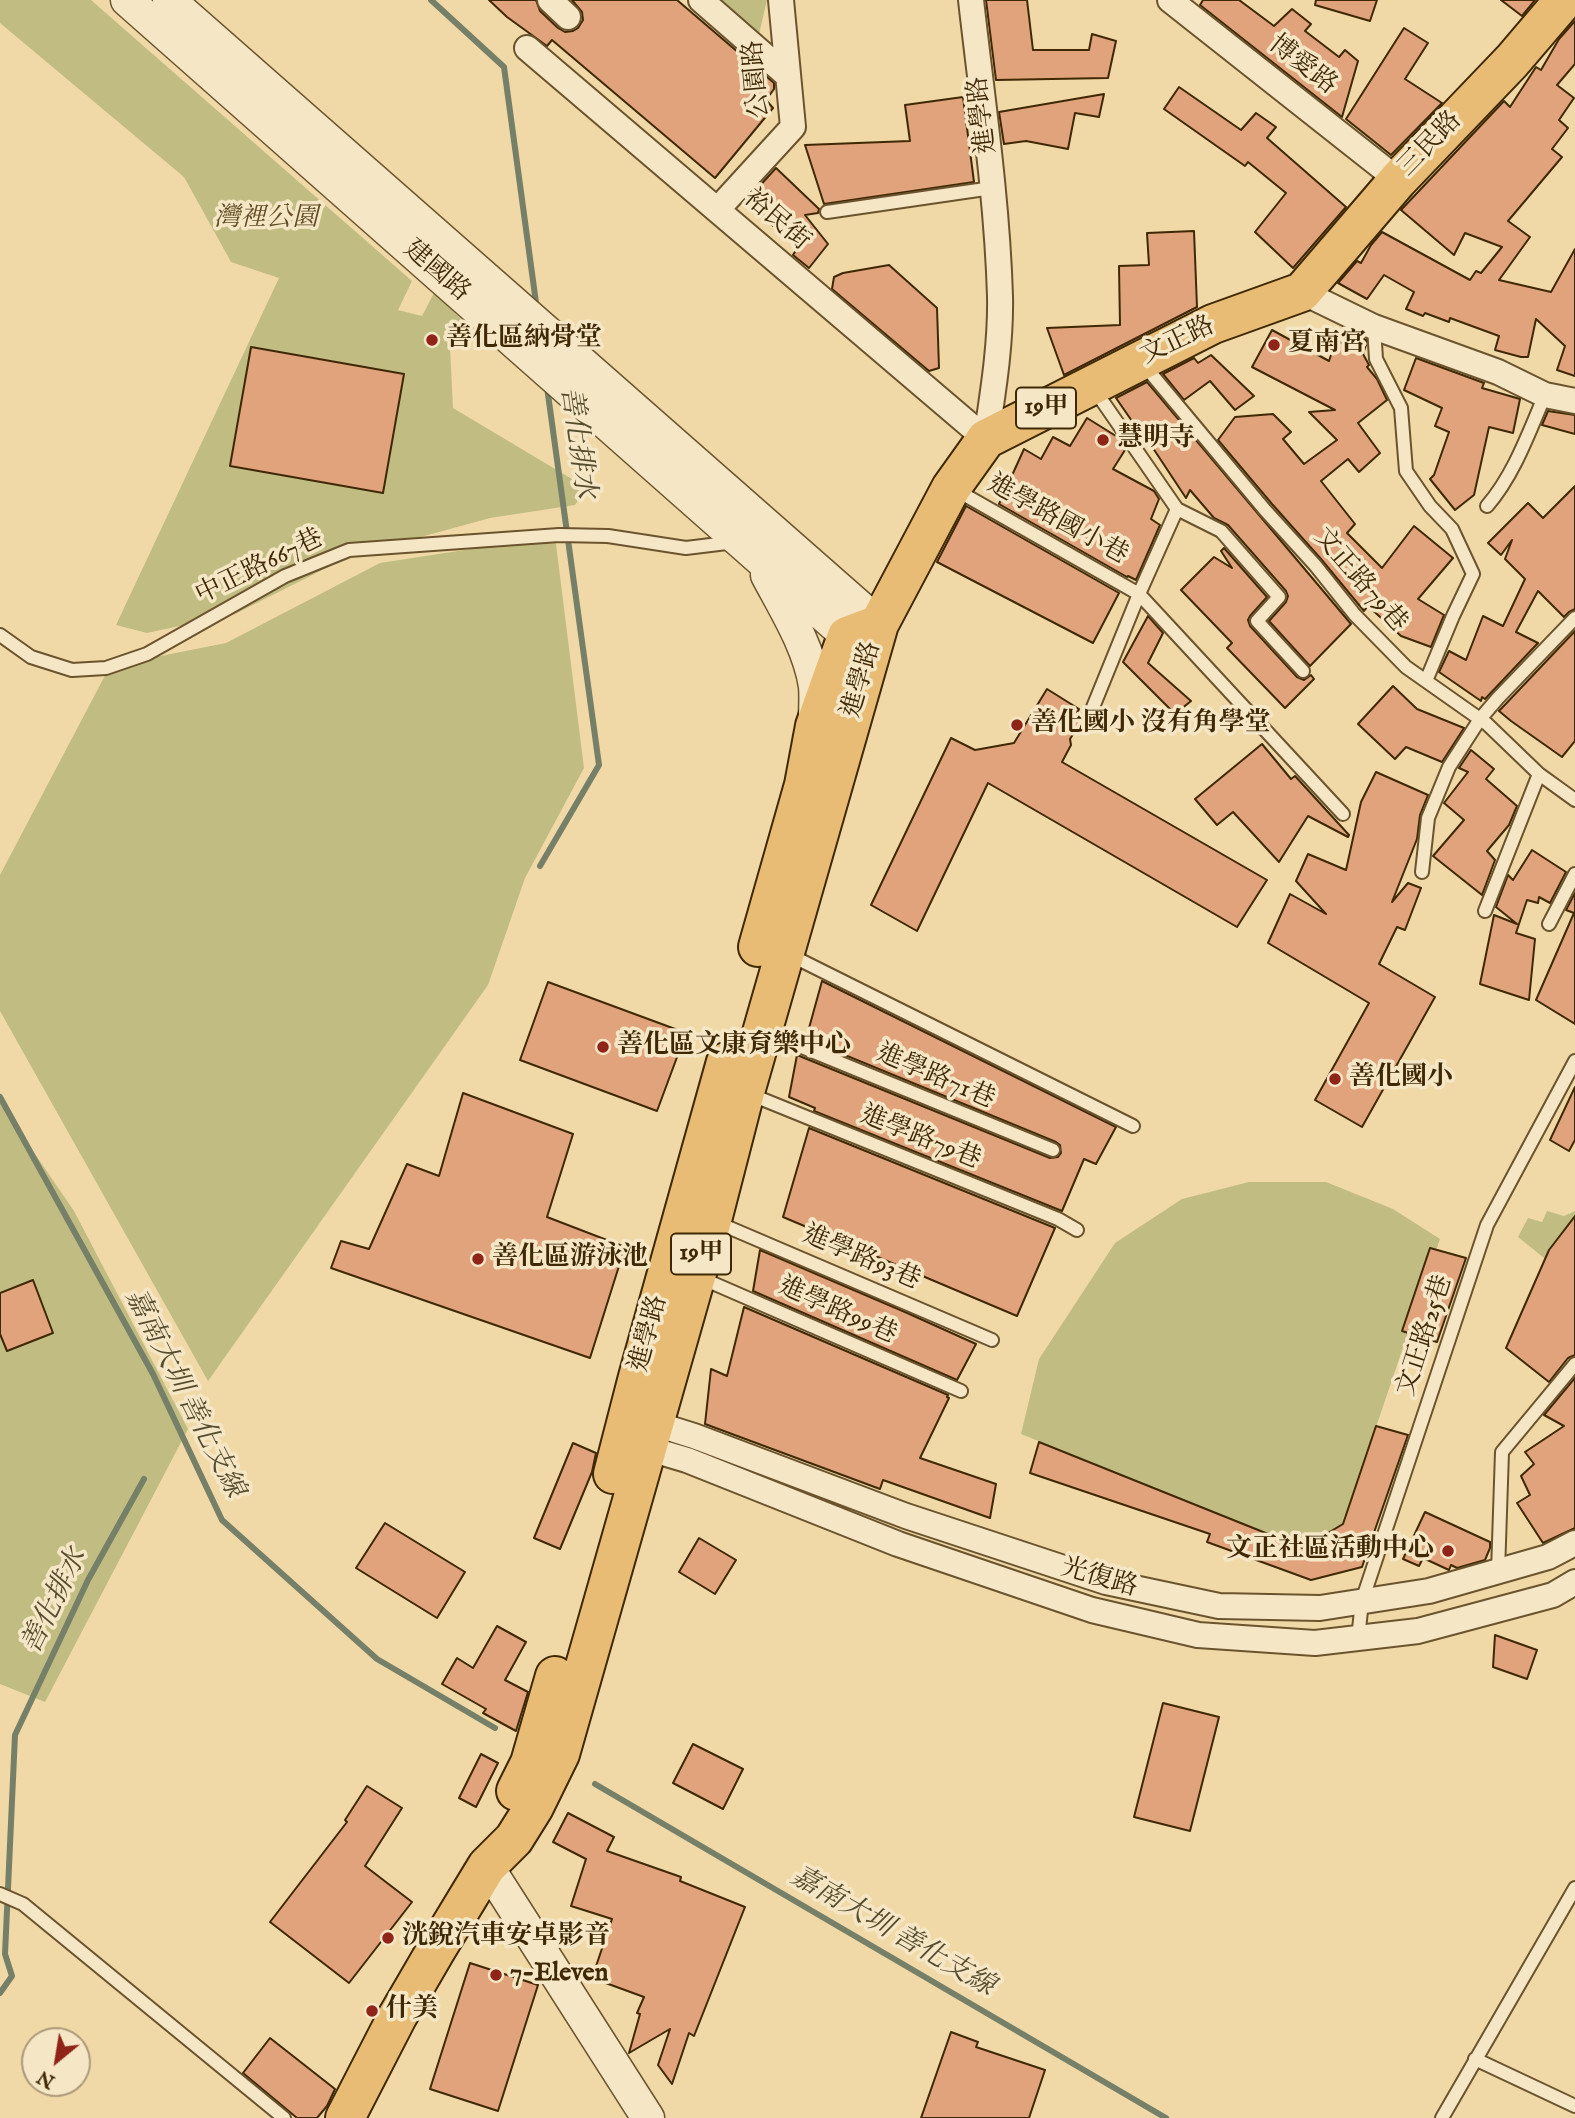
<!DOCTYPE html>
<html>
<head>
<meta charset="utf-8">
<style>
  body { margin:0 }
  #map { position:relative; width:1575px; height:2118px; overflow:hidden; background:#f0d9a7; font-family:"IM FELL English",serif }
  canvas { display:block }
  .north { position:absolute; left:21px; top:2027px; width:70px; height:70px; box-sizing:border-box; background:#f5e6c6; border:2px solid #ac9a78; border-radius:50%; rotate:210deg; font-size:19px; font-weight:700; line-height:28px; text-align:center; color:#3f2804 }
  .north::after { content:''; display:block; margin:auto; width:24px; height:32px; background:#8f2418; clip-path:polygon(50% 0,100% 100%,50% 72%,0 100%) }
</style>
</head>
<body>
<div id="map">
<canvas width="1575" height="2118"></canvas>
<div class="north">N</div>
</div>
<script>
const g = document.querySelector('canvas').getContext('2d');
g.lineJoin = 'round';
function fill(path, color) { g.fillStyle = color; g.fill(path, 'evenodd'); }
function trace(path, color, width, dash) { g.strokeStyle = color; g.lineWidth = width; g.lineCap = dash ? 'butt' : 'round'; g.setLineDash(dash || []); g.stroke(path); }
function drawText(font, color, halo, rows, align = 'center') {
  g.font = font + ' "IM FELL English","Noto Serif TC",serif'; g.lineWidth = 7; g.setLineDash([]); g.textBaseline = 'middle'; g.strokeStyle = halo; g.fillStyle = color; for (const [text, x, y, turn = 0] of rows) {
    g.save(); g.translate(x, y); g.rotate((+turn || 0) * Math.PI / 180); g.textAlign = isNaN(turn) ? turn : align; if (halo) g.strokeText(text, 0, 0); g.fillText(text, 0, 0); g.restore();
  }
}
const green = new Path2D(`
  M0,0H91L412,281L398,310L422,316L434,293L465,323L450,347L453,408L587,488L575,505L490,518L348,557L235,614L147,633L116,625L279,278L231,262L184,177L0,23Z
  M698,0H767L759,34L753,38Z
  M555,536L584,768L525,878L488,985L208,1381L0,1011V875L110,666L226,643L380,563Z
  M0,1103L74,1211L188,1429L45,1702L0,1684Z
  M1249,1182H1326L1393,1209L1440,1239L1343,1524L1303,1548L1021,1434L1039,1359L1115,1243L1182,1199Z
  M1547,1211L1564,1216L1575,1211V1283L1518,1237L1528,1218L1542,1222Z`);
const stream = new Path2D(`
  M431,0L504,67L537,310
  M540,866L599,765L547,387
  M0,1097L153,1374L222,1520L377,1659L495,1728
  M595,1784L1166,2118
  M0,1993L12,1976L5,1954L15,1735L88,1580L144,1479`);
const building = new Path2D(`
  M489,0H536L540,11L558,28L565,32L573,31L578,28L583,20L582,12L572,0H677L774,83V89L766,100L773,108L715,178L552,40L547,46L507,17Z
  M986,0H1027L1033,50H1089L1092,34L1116,41L1108,78L996,80Z
  M1203,0H1239L1274,26L1292,9L1311,24L1305,31L1339,57L1345,50L1358,61L1342,117L1200,5Z
  M1316,0H1377L1370,21L1315,5Z
  M1501,0H1535L1522,16Z
  M1575,21V64L1557,85L1574,98L1559,120L1568,128L1552,149L1562,157L1508,221L1530,237L1499,280L1551,292L1575,249V376L1557,370L1565,346L1536,319L1528,357H1521L1495,350L1499,336L1450,318L1449,322L1425,313L1423,316L1406,309L1414,292L1384,275L1367,299L1338,283L1357,261L1361,263L1371,245L1382,232L1470,280L1476,271L1481,273L1502,247L1465,233L1454,255L1401,210L1504,101L1510,107L1536,67L1541,70L1559,39Z
  M1404,28L1428,43L1405,79L1442,103L1391,155L1346,119Z
  M1179,87L1241,130L1256,113L1276,127L1267,138L1346,207L1293,268L1255,232L1286,193L1248,162L1245,166L1164,109Z
  M1104,94L1099,117L1075,113L1068,149L1026,141L1004,144L999,112Z
  M963,97L974,182L824,204L805,145L910,141L905,105Z
  M776,168L819,209L818,213L805,215L828,244L809,268L793,255L798,247L745,202Z
  M1194,231L1197,307L1064,375L1047,328L1120,325L1119,266L1149,265L1147,233Z
  M889,265L937,308L939,368L929,371L832,289L834,277L843,273Z
  M1272,330L1329,361L1336,340L1347,346L1352,333L1366,340V345L1363,354L1369,365L1367,367L1377,379L1387,400L1358,423L1380,453L1359,472L1348,459L1321,481L1355,524L1347,533L1382,568L1414,526L1453,558L1418,599L1444,615L1431,647L1401,636L1368,606L1364,611L1321,559L1272,504L1218,440L1235,417L1273,414L1291,432L1283,439L1304,464L1337,440L1309,412L1335,410L1252,367Z
  M251,347L404,374L383,493L230,466Z
  M1211,355L1254,396L1235,410L1210,381L1184,400L1163,374L1194,358L1198,363Z
  M1416,358L1484,383L1482,388L1520,399L1513,433L1489,427L1474,495L1455,510L1430,479L1434,475L1449,432L1435,426L1442,408L1404,390Z
  M1147,382L1351,624L1310,666L1269,621L1286,602L1288,596L1286,591L1228,525L1214,518L1190,490L1186,498L1145,436L1143,437L1116,398Z
  M1548,411L1575,415V434L1542,425Z
  M1087,418L1116,436L1125,450L1113,469L1154,491L1159,499L1151,519L1160,525L1136,580L1128,576L1127,577L999,504L1024,449L1041,459L1053,437L1070,446Z
  M1575,486V609L1569,612L1564,617L1538,591L1516,632L1538,643L1485,699L1482,697L1481,701L1439,672L1449,651L1466,660L1483,616L1503,626L1525,579L1505,559L1512,540L1501,555L1488,543L1528,503L1543,518Z
  M966,506L1119,593L1093,643L937,562Z
  M1224,548L1267,597L1250,616L1248,620L1250,626L1297,677L1304,680L1311,675L1314,679L1285,708L1227,648L1232,643L1181,590L1214,557L1232,568L1221,551Z
  M1148,616L1163,633L1148,663L1191,701L1175,714L1123,662Z
  M1575,631V741L1562,757L1511,721L1499,711Z
  M1393,686L1417,709L1464,728L1442,762L1406,747L1395,759L1358,724Z
  M1047,689L1079,709L1077,713L1081,715L1079,725L1070,739L1071,745L1062,762L1267,880L1237,927L988,783L917,931L871,905L951,738L975,750L1014,743Z
  M1262,744L1291,779L1295,776L1349,835L1348,837L1308,816L1279,862L1233,812L1217,825L1195,799Z
  M1471,750L1494,769L1486,779L1517,806L1509,825L1487,851L1495,860L1482,895L1433,856L1464,820L1444,803L1468,772L1459,768Z
  M1376,772L1428,795L1420,815L1417,839L1392,902L1408,883L1421,888L1405,930L1397,927L1379,964L1435,997L1362,1127L1315,1100L1369,1003L1268,943L1290,894L1326,914L1296,881L1308,854L1346,870L1361,802Z
  M1532,850L1566,872L1550,903L1539,897L1538,903L1527,900L1516,933L1535,939L1529,1000L1480,984L1494,915L1517,924L1496,907L1508,875L1513,880Z
  M1575,893V1024L1536,1000L1574,913L1566,910Z
  M822,981L1116,1127L1096,1164L1084,1159L1062,1211L814,1111L815,1108L789,1097L797,1055L1050,1158L1058,1157L1061,1153L1060,1145L1056,1142L806,1039Z
  M548,982L686,1033L657,1111L520,1060Z
  M1575,1087V1140L1569,1151L1550,1140Z
  M463,1093L573,1134L547,1217L625,1247L590,1358L331,1268L341,1241L369,1249L407,1164L439,1176Z
  M809,1128L1055,1228L1017,1316L783,1217Z
  M1575,1216V1355L1568,1358L1549,1382L1506,1348L1549,1250Z
  M1430,1248L1466,1258L1437,1342L1402,1331Z
  M760,1250L905,1312L976,1344L957,1380L753,1291Z
  M33,1280L53,1333L7,1351L0,1334V1293Z
  M744,1307L948,1395L947,1397L949,1398L920,1458L996,1484L990,1518L883,1480L880,1489L705,1424L711,1369L727,1376Z
  M1575,1378V1528L1543,1543L1517,1503L1530,1495L1521,1476L1534,1464L1525,1452L1564,1426L1544,1415Z
  M1376,1426L1408,1435L1362,1567L1311,1580L1207,1542L1210,1534L1030,1473L1039,1442L1303,1548L1343,1524Z
  M573,1443L596,1453L592,1472L560,1549L534,1538Z
  M1425,1512L1490,1542V1548L1485,1560L1457,1568L1451,1565L1449,1570L1423,1558L1419,1566L1403,1559Z
  M385,1523L465,1572L437,1618L356,1568Z
  M699,1538L736,1560L715,1594L679,1572Z
  M497,1626L526,1642L505,1680L528,1692L516,1731L483,1713L486,1709L442,1684L457,1658L473,1668Z
  M1495,1635L1537,1650L1527,1679L1493,1667Z
  M1163,1703L1219,1717L1190,1831L1134,1817Z
  M693,1744L743,1769L723,1809L673,1783Z
  M481,1754L498,1763L476,1807L459,1798Z
  M367,1786L402,1808L365,1866L412,1902L349,1983L270,1922L347,1822L345,1820Z
  M568,1813L614,1837L607,1851L681,1877L680,1881L745,1907L694,2036L689,2033L672,2084L658,2065L670,2029L629,2053L640,2014L637,2013L644,1997L592,1978L612,1919L571,1906L586,1859L553,1842Z
  M470,1963L538,1985L498,2111L430,2089Z
  M951,2032L978,2042L976,2047L1045,2070L1029,2118H921Z
  M270,2038L335,2089L327,2106L317,2118H297L243,2073Z`);
const service = new Path2D(`
  M827,212L992,188
  M1374,327L1376,359L1401,408L1406,471L1430,506L1452,529L1473,574L1453,616L1426,681
  M1144,365L1265,510L1315,565L1355,615L1406,667L1487,724L1539,774L1575,800
  M956,490L1139,594L1343,814
  M1487,506C1514,475 1529,432 1545,395
  M1177,509L1221,531L1279,597L1257,621L1303,671
  M0,635L31,657L72,670L106,668L147,654L285,576L349,550L559,535L608,536L686,548L735,542
  M1087,722L1139,594L1177,509L1094,389
  M1422,872L1428,818L1449,767L1480,719L1498,698L1575,618
  M1485,911L1539,774
  M1549,924L1575,874
  M788,954L1133,1126
  M765,1032L1053,1150
  M747,1093L1058,1219L1077,1230
  M716,1222L992,1340
  M701,1278L961,1391
  M1498,1572L1502,1452L1575,1364
  M1358,1639L1362,1601L1487,1225L1575,1061
  M0,1894L23,1904L284,2118
  M1475,2059L1575,2106
  M1442,2118L1575,1888`);
const minor = new Path2D(`
  M550,0L568,17
  M701,0L788,76
  M971,0C982,98 997,197 1000,296C1001,344 993,392 986,439
  M1170,0L1398,180
  M527,48L986,439
  M718,209L793,127L781,0
  M1302,292L1374,327L1498,372L1545,395L1575,401
  M643,1420L694,1436L906,1516L1106,1582L1219,1606L1320,1608L1429,1591L1548,1557L1575,1543
  M633,1444L687,1460L898,1544L1092,1610L1198,1635L1315,1643L1418,1631L1553,1595L1575,1582`);
const tertiary = new Path2D(`
  M127,0L847,636L865,650
  M169,0L879,624
  M767,575C785,609 809,647 815,686C816,697 815,709 815,719
  M487,1866L648,2118`);
const primary = new Path2D(`
  M758,947L804,785L815,726L847,636L879,624
  M613,1474L638,1377L726,1062
  M516,1791L530,1763L555,1676
  M345,2118L397,2017L436,1950L487,1866L514,1839L534,1807L560,1754L712,1220L745,1092L879,624L951,488L986,439L1213,324L1302,292L1398,180L1512,61L1564,0`);
const markers = [
  [432,340,7,"#8f2418"],
  [1274,345,7,"#8f2418"],
  [1103,440,7,"#8f2418"],
  [1017,725,7,"#8f2418"],
  [603,1047,7,"#8f2418"],
  [1335,1079,7,"#8f2418"],
  [478,1259,7,"#8f2418"],
  [1448,1551,7,"#8f2418"],
  [388,1938,7,"#8f2418"],
  [496,1975,7,"#8f2418"],
  [372,2011,7,"#8f2418"]
];
const shields = [
  [1046,408,60],
  [701,1254,60]
];
const shieldNames = [
  ["19甲",1046,408],
  ["19甲",701,1254]
];
const streetNames = [
  ["博愛路",1302,66,38],
  ["公園路",758,79,-95],
  ["進學路",984,115,-97],
  ["三民路",1431,145,-46],
  ["裕民街",776,221,41],
  ["建國路",436,272,41],
  ["文正路",1178,342,-25],
  ["進學路國小巷",1057,521,29],
  ["中正路667巷",260,568,-26],
  ["文正路79巷",1359,581,49],
  ["進學路",863,680,-74],
  ["進學路71巷",935,1078,23],
  ["進學路79巷",920,1139,22],
  ["進學路93巷",861,1259,23],
  ["進學路99巷",837,1312,24],
  ["進學路",650,1334,-75],
  ["文正路25巷",1426,1336,-72],
  ["光復路",1099,1579,16]
];
const parkNames = [
  ["灣裡公園",266,220]
];
const poiNames = [
  ["善化區納骨堂",446,340],
  ["夏南宮",1288,345],
  ["慧明寺",1117,440],
  ["善化國小 沒有角學堂",1031,725],
  ["善化區文康育樂中心",617,1047],
  ["善化國小",1349,1079],
  ["善化區游泳池",492,1259],
  ["文正社區活動中心",1434,1551,"right"],
  ["洸銳汽車安卓影音",402,1938],
  ["7-Eleven",510,1975],
  ["什美",386,2011]
];
const waterNames = [
  ["善化排水",576,443,82],
  ["嘉南大圳 善化支線",183,1394,63],
  ["善化排水",56,1602,-64],
  ["嘉南大圳 善化支線",892,1933,30]
];
fill(green, '#c1bd82');
trace(stream, '#768069', 6);
fill(building, '#e1a37b');
trace(building, '#3f2804', 2);
trace(service, '#6b542d', 16);
trace(minor, '#6b542d', 28);
trace(tertiary, '#6b542d', 35);
trace(primary, '#3f2804', 42);
trace(service, '#f5e6c6', 12);
trace(minor, '#f5e6c6', 24);
trace(tertiary, '#f5e6c6', 32);
trace(primary, '#e8bc74', 38);
for (const [x, y, r, color] of markers) { const dot = new Path2D(); dot.arc(x, y, r, 0, 2 * Math.PI); g.fillStyle = color; g.fill(dot); trace(dot, '#f5e6c6', 2.5); }
for (const [x, y, w] of shields) { const box = new Path2D(); box.roundRect(x - w / 2, y - 20.5, w, 41, 5); g.fillStyle = '#f5e6c6'; g.fill(box); trace(box, '#3f2804', 2); }
drawText('bold 24px', '#3f2804', null, shieldNames);
drawText('26px', '#3f2804', '#f5e6c6', streetNames);
drawText('italic 26px', '#604d24', '#f5e6c6', parkNames);
drawText('bold 26px', '#3f2804', '#f5e6c6', poiNames, 'left');
drawText('italic 28px', '#564c2e', '#f5e6c6', waterNames);
</script>
</body>
</html>
